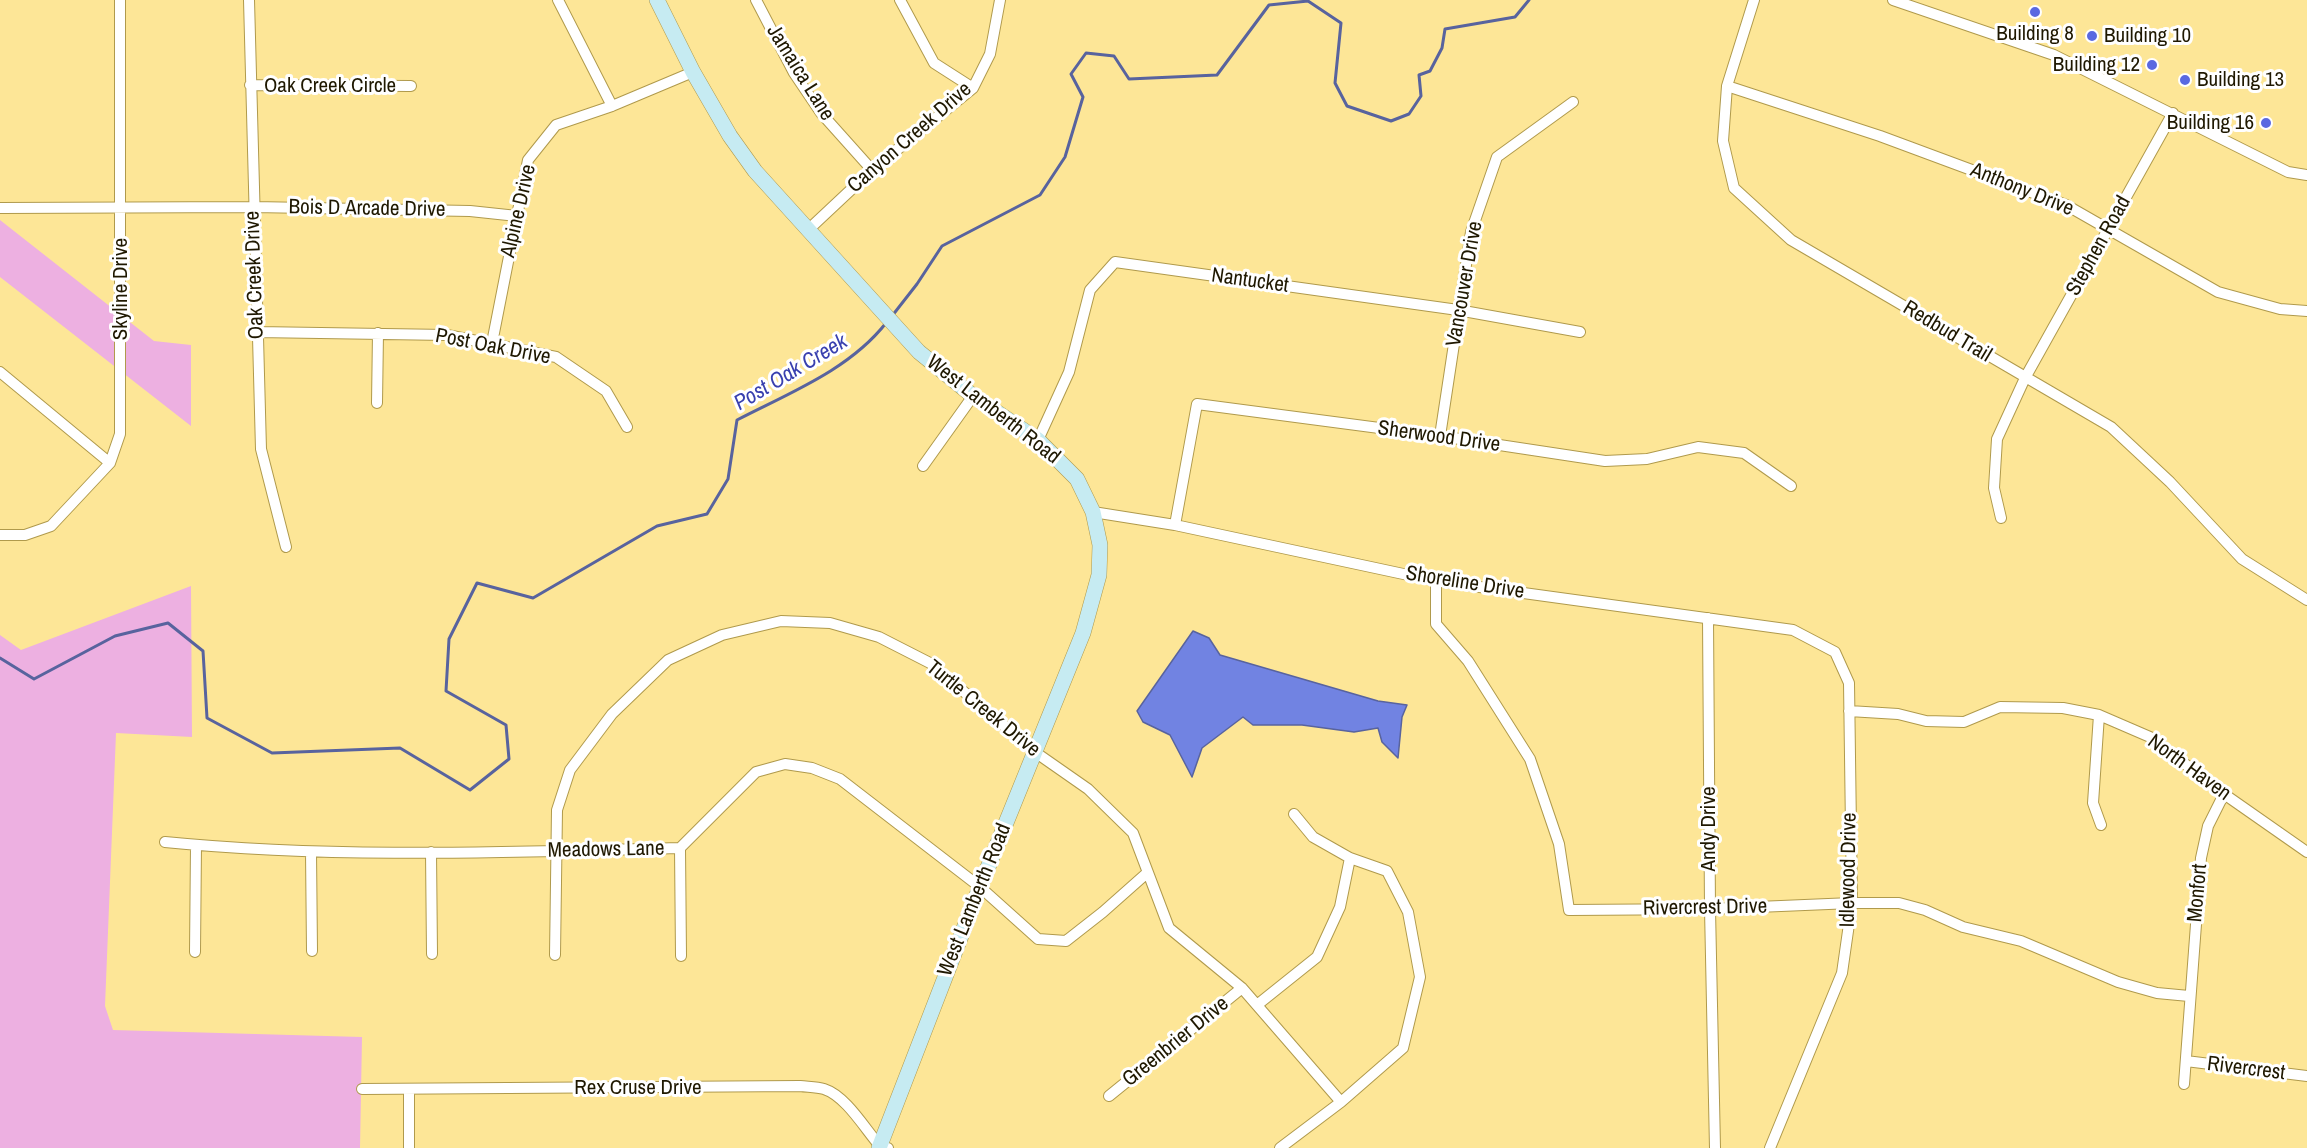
<!DOCTYPE html>
<html>
<head>
<meta charset="utf-8">
<style>
  body { margin:0 }
  canvas { display:block; background:#fde697 }
</style>
</head>
<body>
<canvas width="2307" height="1148"></canvas>
<script>
const g = document.querySelector('canvas').getContext('2d');
g.lineJoin = 'round';
function fill(path, color) { g.fillStyle = color; g.fill(path, 'evenodd'); }
function trace(path, color, width, dash) { g.strokeStyle = color; g.lineWidth = width; g.lineCap = dash ? 'butt' : 'round'; g.setLineDash(dash || []); g.stroke(path); }
function drawText(font, color, halo, rows, align = 'center') {
  g.font = font + ' "Archivo Narrow",sans-serif'; g.lineWidth = 6; g.setLineDash([]); g.textBaseline = 'middle'; g.strokeStyle = halo; g.fillStyle = color; for (const [text, x, y, turn = 0] of rows) {
    g.save(); g.translate(x, y); g.rotate((+turn || 0) * Math.PI / 180); g.textAlign = isNaN(turn) ? turn : align; if (halo) g.strokeText(text, 0, 0); g.fillText(text, 0, 0); g.restore();
  }
}
const green = new Path2D(`
  M0,220L154,341L191,345V426L0,277Z
  M191,586L192,737L116,733L105,1006L113,1030L362,1037L360,1148H0V635L21,650Z`);
const water = new Path2D(`
  M1193,631L1209,638L1220,655L1378,701L1407,705L1402,717L1398,758L1382,742L1378,728L1354,732L1302,725H1253L1243,717L1202,748L1192,777L1170,735L1143,722L1137,711Z`);
const stream = new Path2D(`
  M892,316L917,284L942,246L1040,195L1065,157L1083,97L1071,74L1086,53L1114,56L1129,79L1217,75L1269,5L1308,1L1341,23L1335,83L1347,106L1391,121L1409,114L1421,96L1419,75L1430,71L1442,48L1445,29L1515,17L1529,0
  M0,658L34,679L115,636L168,623L203,651L207,718L272,753L400,748L470,790L509,759L506,725L446,691L449,639L477,583L533,598L657,526L707,514L728,479L737,420C789,393 849,370 886,323`);
const street = new Path2D(`
  M249,0L261,449L286,547
  M558,0L612,106
  M756,0L794,73L821,113L872,170
  M900,0L934,63L973,88
  M1754,0L1727,86L1723,141L1734,188L1791,240L2111,427L2170,482L2242,559L2307,600
  M1893,0L2054,55L2288,172L2307,175
  M250,85L411,86
  M1727,86L1880,136L2066,205L2218,292L2280,309L2307,311
  M0,208L254,207L470,211L517,216
  M808,230L872,170L973,88L990,54L1000,0
  M257,332L447,335L556,357L606,391L627,427
  M492,343L528,160L556,125L612,106L693,72
  M0,372L110,463
  M377,403L378,333
  M1440,436L1471,232L1497,157L1573,102
  M1038,440L1069,372L1090,290L1115,262L1458,310L1580,332
  M923,466L973,396
  M1093,512L1175,525L1436,581L1793,630L1835,652L1849,683L1852,903L1842,973L1770,1148
  M2001,518L1994,488L1997,439L2025,378L2173,113
  M1175,525L1197,404L1440,436L1605,461L1647,459L1698,447L1744,453L1791,486
  M0,535H25L51,526L110,463L120,434V0
  M1436,581V624L1468,661L1530,759L1559,844L1569,910L1710,909L1852,903H1899L1925,910L1963,927L2021,941L2118,982L2157,993L2189,996
  M1708,618L1710,909L1715,1148
  M1849,711L1898,714L1926,721L1964,722L2000,707L2063,708L2099,715L2150,737L2224,794L2307,852
  M2099,715L2093,803L2101,825
  M165,842C336,859 509,852 680,848L756,772L785,764L812,768L840,779L980,887L1038,939L1066,941L1103,912L1147,873
  M680,848L681,956
  M311,852L312,951
  M431,852L432,954
  M195,952L196,845
  M555,955L557,810L570,770L612,714L668,660L722,635L781,621L830,623L879,637L930,663L1035,752L1088,789L1133,833L1169,928L1242,988L1341,1102
  M1257,1005L1317,957L1340,907L1350,858
  M2186,1061L2307,1076
  M2184,1084L2201,858L2208,826L2224,794
  M362,1089L800,1086C808,1087 817,1087 824,1089C846,1096 865,1129 880,1146L888,1148
  M1109,1096L1242,988
  M409,1148V1089
  M1280,1148L1341,1102L1403,1048L1420,977L1408,912L1387,871L1350,858L1313,837L1294,814`);
const secondary = new Path2D(`
  M657,0L693,72L730,136L755,171L919,352L973,396L1038,440L1077,479L1093,512L1100,545L1099,575L1083,633L980,887L879,1148`);
const markers = [
  [2035,12,6,"#5a69e1"],
  [2092,36,6,"#5a69e1"],
  [2152,65,6,"#5a69e1"],
  [2185,80,6,"#5a69e1"],
  [2266,123,6,"#5a69e1"]
];
const poiNames = [
  ["Building 8",2035,34,"center"],
  ["Building 10",2104,36],
  ["Building 12",2140,65,"right"],
  ["Building 13",2197,80],
  ["Building 16",2254,123,"right"]
];
const streetNames = [
  ["Jamaica Lane",800,73,58],
  ["Oak Creek Circle",330,86],
  ["Canyon Creek Drive",910,138,-41],
  ["Anthony Drive",2022,190,22],
  ["Bois D Arcade Drive",367,209,1],
  ["Alpine Drive",519,211,-77],
  ["Stephen Road",2099,246,-61],
  ["Oak Creek Drive",255,275,-92],
  ["Nantucket",1250,281,8],
  ["Vancouver Drive",1465,284,-80],
  ["Skyline Drive",121,289,-90],
  ["Redbud Trail",1947,332,31],
  ["Post Oak Drive",493,347,11],
  ["West Lamberth Road",993,410,38],
  ["Sherwood Drive",1439,437,8],
  ["Shoreline Drive",1465,583,9],
  ["Turtle Creek Drive",983,709,39],
  ["North Haven",2189,768,36],
  ["Andy Drive",1709,829,-90],
  ["Meadows Lane",606,850,-1],
  ["Idlewood Drive",1849,870,-89],
  ["Monfort",2198,893,-85],
  ["West Lamberth Road",975,900,-68],
  ["Rivercrest Drive",1705,908,-1],
  ["Greenbrier Drive",1176,1042,-39],
  ["Rivercrest",2246,1069,7],
  ["Rex Cruse Drive",638,1088]
];
const waterNames = [
  ["Post Oak Creek",791,373,-31]
];
fill(green, '#edb0e1');
fill(water, '#7183e2');
trace(water, '#58639e', 1.5);
trace(stream, '#58639e', 3);
trace(street, '#b09a4c', 12);
trace(secondary, '#b09a4c', 16);
trace(street, '#fff', 10);
trace(secondary, '#c6ebf2', 15);
for (const [x, y, r, color] of markers) { const dot = new Path2D(); dot.arc(x, y, r, 0, 2 * Math.PI); g.fillStyle = color; g.fill(dot); trace(dot, '#fff', 2); }
drawText('21px', '#1f1801', '#fff', poiNames, 'left');
drawText('21px', '#1f1801', '#fff', streetNames);
drawText('italic 22px', '#3940af', '#fff', waterNames);
</script>
</body>
</html>
